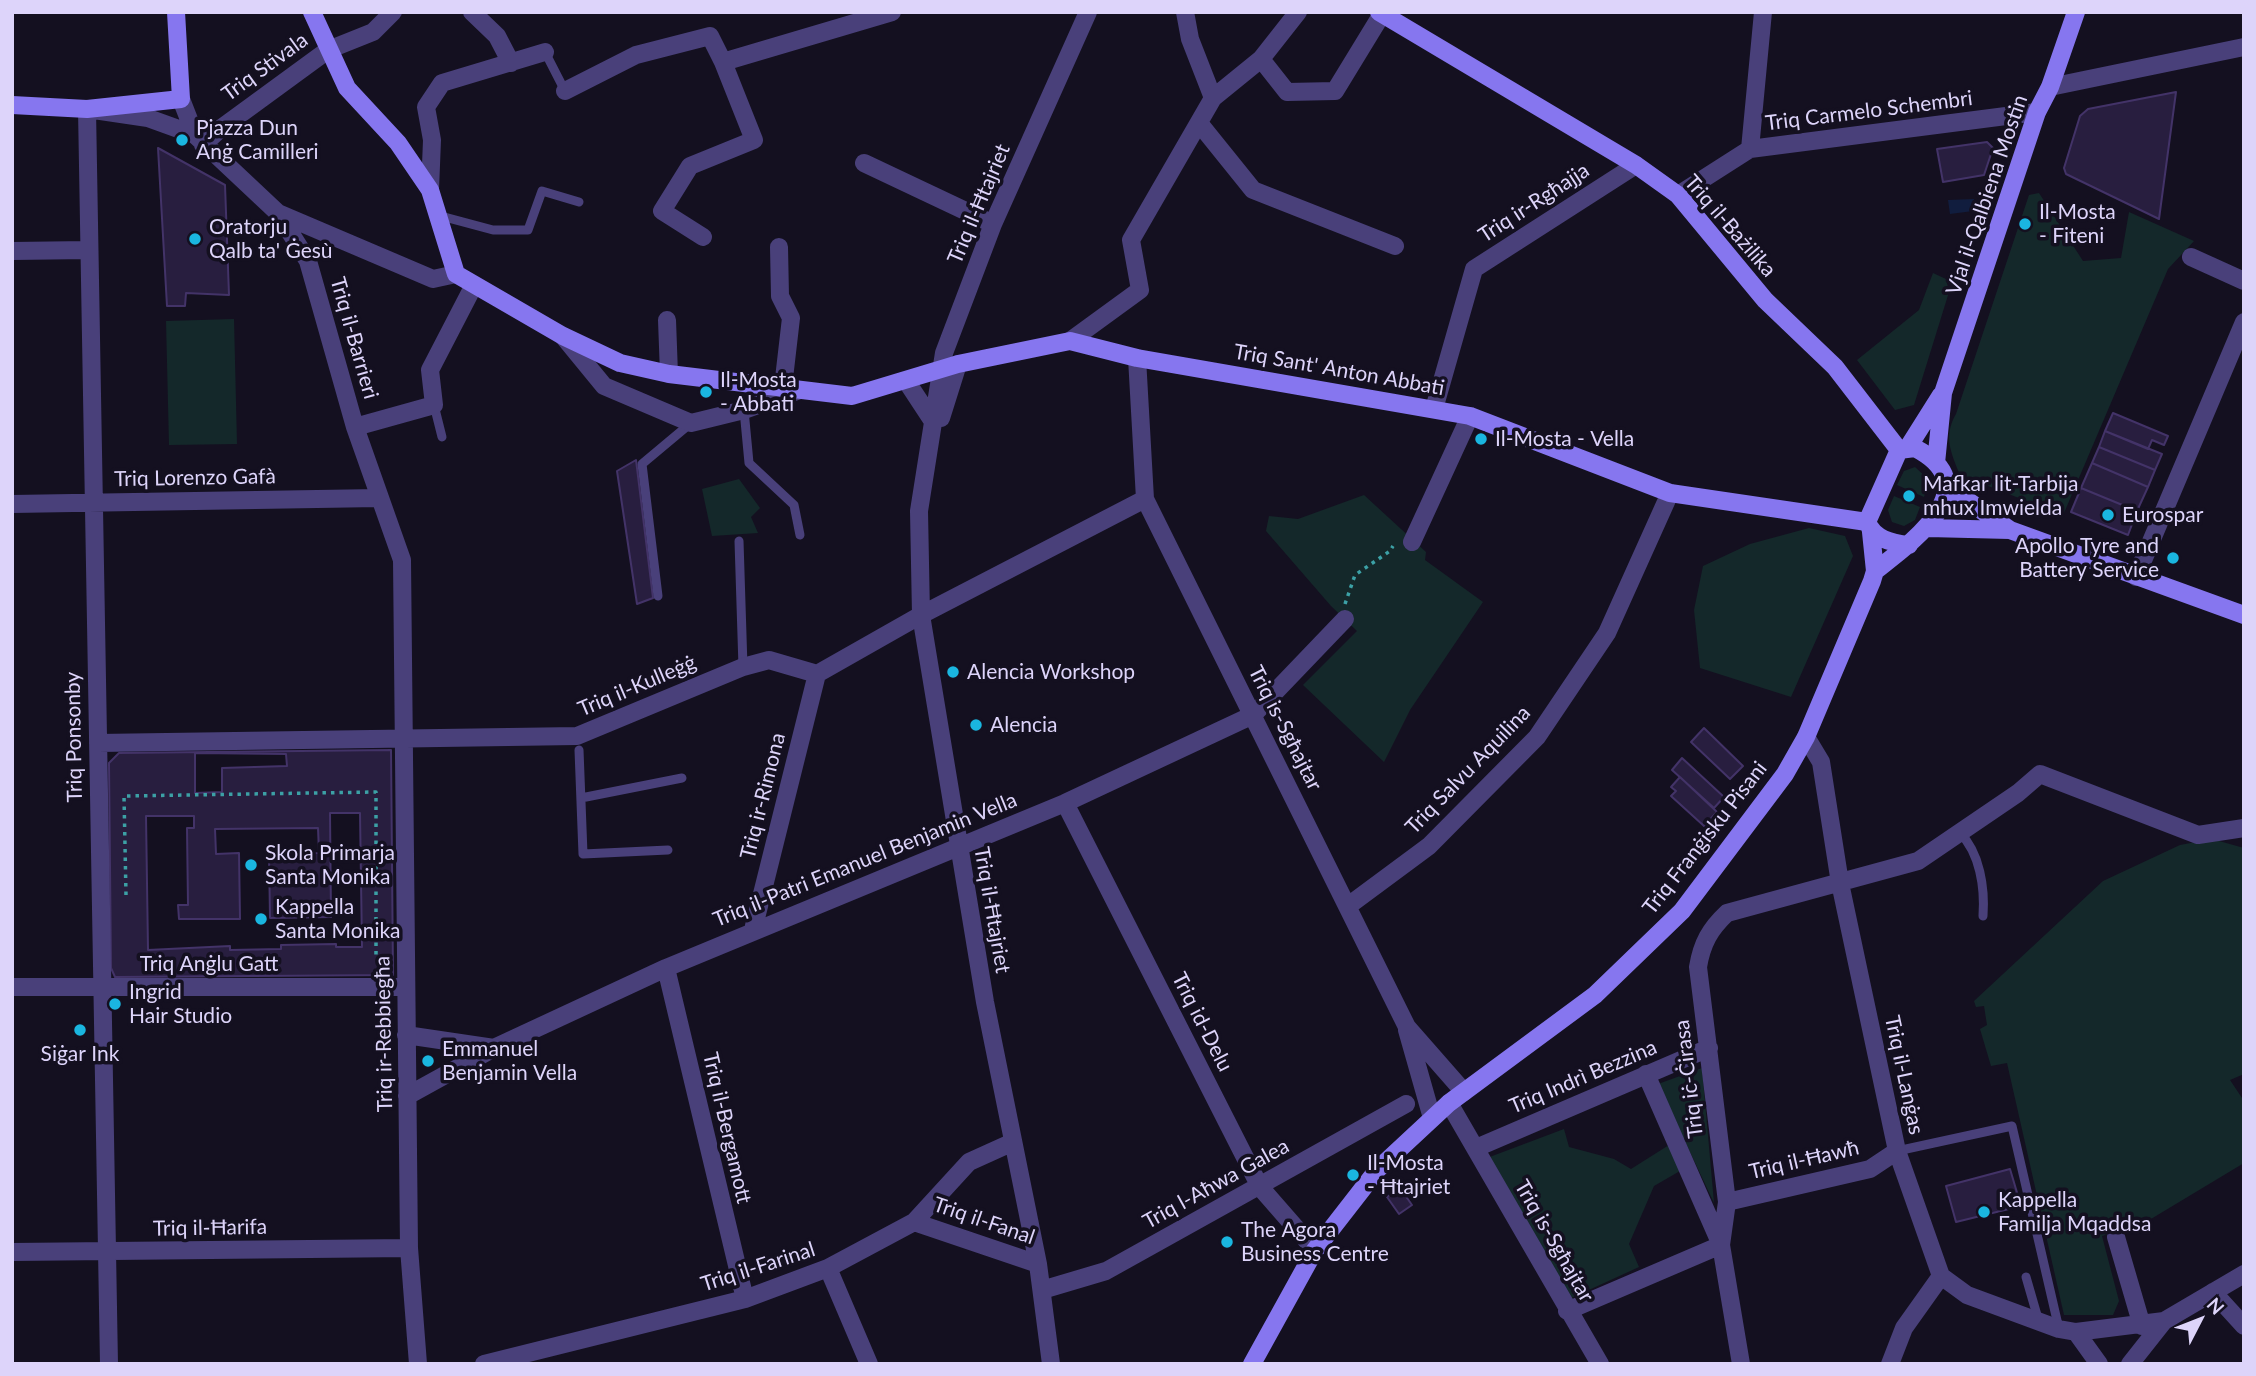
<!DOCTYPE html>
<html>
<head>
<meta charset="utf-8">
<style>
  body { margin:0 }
  #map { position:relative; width:2256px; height:1376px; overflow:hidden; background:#141020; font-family:Lato,sans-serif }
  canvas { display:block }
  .frame { position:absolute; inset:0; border:14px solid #ddd4fa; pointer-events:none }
  .north { position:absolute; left:2165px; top:1285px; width:70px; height:70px; -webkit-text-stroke:5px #141020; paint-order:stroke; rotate:48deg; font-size:19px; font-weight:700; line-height:28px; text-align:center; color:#ddd4fa }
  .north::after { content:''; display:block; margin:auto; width:24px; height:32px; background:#ddd4fa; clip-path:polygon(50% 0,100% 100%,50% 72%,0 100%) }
</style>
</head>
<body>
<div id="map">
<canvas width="2256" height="1376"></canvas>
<div class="frame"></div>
<div class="north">N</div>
</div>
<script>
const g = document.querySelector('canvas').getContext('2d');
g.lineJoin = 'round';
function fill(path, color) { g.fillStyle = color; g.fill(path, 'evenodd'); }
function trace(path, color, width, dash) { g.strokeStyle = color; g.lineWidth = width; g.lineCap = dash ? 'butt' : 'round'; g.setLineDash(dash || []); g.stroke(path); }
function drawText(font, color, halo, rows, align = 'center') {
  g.font = font + ' Lato,sans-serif'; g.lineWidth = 7; g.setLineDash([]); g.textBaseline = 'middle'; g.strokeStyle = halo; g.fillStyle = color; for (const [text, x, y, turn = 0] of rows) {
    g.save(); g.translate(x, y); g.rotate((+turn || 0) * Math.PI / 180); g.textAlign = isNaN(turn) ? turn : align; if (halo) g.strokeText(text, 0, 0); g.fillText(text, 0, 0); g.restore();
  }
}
const green = new Path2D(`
  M2039,193L2083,261L2121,258L2129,212L2194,241L2168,269L2064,513L2052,511L1960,475C1951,453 1943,436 1956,414L2029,195Z
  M1933,273L1946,279L1949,292L1914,405L1895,410L1857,360L1919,310Z
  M234,319L237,444L169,445L166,321Z
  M1915,467L1929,480L1924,497L1897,485L1904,471Z
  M739,479L760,508L751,517L758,533L712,536L702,489Z
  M1364,495L1426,552L1425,560L1483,602L1410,710L1384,762L1303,685L1357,631L1331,606L1266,531L1269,516L1298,519Z
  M1894,496L1920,507L1915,520L1904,526L1892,522L1888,510Z
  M1809,528L1845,536L1853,556L1791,697L1700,668L1694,610L1703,566L1750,544Z
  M2212,839L2244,848V1074L2230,1080L2244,1101V1163L2126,1234L2117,1231L2102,1236L2119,1301L2113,1315H2064L2007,1063L1991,1066L1980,1029L1987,1025L1984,1006L1976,1007L1974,1001L2103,881L2180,845Z
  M1702,1068L1714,1203L1658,1084Z
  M1564,1129L1569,1147L1614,1159L1631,1169L1669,1145L1680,1171L1654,1186L1629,1244L1639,1267L1567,1300L1487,1158Z`);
const water = new Path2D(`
  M1974,199L1973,211L1950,214L1948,200Z`);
const building = new Path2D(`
  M2176,92L2159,219L2066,174L2064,168L2080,116L2088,109Z
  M1987,142L1993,148L1984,175L1943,182L1937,149Z
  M158,148L225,185L229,295L186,293L185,306H167Z
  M2113,413L2168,436L2164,445L2152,440L2148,449L2105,431Z
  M2105,431L2162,454L2155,470L2099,447Z
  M2099,447L2155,470L2148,487L2092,463Z
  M636,460L653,598L637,604L617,471Z
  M2092,463L2148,487L2137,511L2081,488Z
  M2081,488L2137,511L2128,535L2071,512Z
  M1704,728L1743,766L1730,779L1691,742Z
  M391,750L393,975L115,977L111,968L109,763L119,753Z
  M195,753L286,754L287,766L222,768V792L195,793Z
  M1682,758L1724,797L1714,808L1672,770Z
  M1680,777L1717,812L1704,826L1671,796L1676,791L1671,787Z
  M330,813H360L362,947H336V944L281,945V949L230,950V946L148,950L146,816H194V828H187L188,905H178L179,919H240L239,853L216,854L215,829L318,828L319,853L269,854L270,918L331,917Z
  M2010,1169L2021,1206L1956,1222L1946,1186Z
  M1400,1188L1412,1205L1399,1214L1387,1197Z`);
const path = new Path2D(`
  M1345,604L1355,575L1390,551L1393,546
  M126,895L124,796L376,792V956`);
const lane = new Path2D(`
  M545,52L565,91
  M437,215L493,230H528L542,191L579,202
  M434,405L442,437
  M744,410L749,463L794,505L800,535
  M739,541L743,667
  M658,596L642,464L691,423
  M579,750L583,854L668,850
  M581,798L682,778
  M1960,833C1980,853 1985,888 1983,916
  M1897,1151L2012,1126L2059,1329
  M2026,1277L2039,1322`);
const street = new Path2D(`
  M472,12L497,36L511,63
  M1185,12L1190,39L1213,98
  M1261,59L1287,92L1335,91L1382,14
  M2050,87L2244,47
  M565,91L636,55L710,36L723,62
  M181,99L195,135L278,213L308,261L355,427L402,560L409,1248L418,1364
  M1199,123L1253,190L1395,246
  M203,145L220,129L328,50L373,32L393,12
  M1750,149L1763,12
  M864,163L993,224
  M430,190L432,140L426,107L442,83L545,52
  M1678,195L1750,149L2037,112
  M278,213L433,279L456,274
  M703,237L662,211L690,166L754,140L723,62L892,12
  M779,247L780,296L791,318L783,387
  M12,251L88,250
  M2191,257L2244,281
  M667,320L669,374
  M563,336L604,386L691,423L744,410L797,391
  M1070,341L1140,290L1131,240L1213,98L1261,59L1298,12
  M1137,358L1145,499L1407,1027L1464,1092
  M907,382L932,420
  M1434,409L1474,269L1636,165
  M941,418L958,364
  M355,427L434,405L430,370L473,287
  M12,504L378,498
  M1412,542L1470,416
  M2136,577L2244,322
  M1806,737L1821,762L1840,883L1897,1151L1941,1276L1967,1295L2059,1329L2076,1332L2164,1321
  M98,743L577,736L743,667L769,660L817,674L921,615L1145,499
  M1065,803L1260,1187L1315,1250
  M1348,906L1429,846L1537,737L1607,633L1670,493
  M753,930L817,674
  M666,968L745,1299
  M12,987H406
  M1407,1030L1432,1118
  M406,1035L494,1048
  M407,1096L494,1048L666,968L1065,803L1253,715L1345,619
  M1449,1103L1600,1364
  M1476,1148L1709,1048
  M1727,1202L1870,1169L1897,1151
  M914,1222L1038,1264
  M2116,1237L2142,1326
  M12,1252L409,1248
  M828,1268L869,1364
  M1042,1290L1106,1271L1406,1104
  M2213,1292L2244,1326
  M1567,1311L1721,1245L1646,1074
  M2076,1332L2099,1364
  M109,1364L87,109L148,118L195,135
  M484,1364L745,1299L828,1268L914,1222L969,1162L1011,1143
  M1051,1364L1038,1264L985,1002L921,615L919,511L944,353L993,224L1088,12
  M1741,1364L1721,1245L1727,1202L1698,967C1702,943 1710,929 1727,913L1918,861L2018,793L2040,774L2198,835L2244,828
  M1890,1364L1904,1328L1941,1276
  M2130,1364L2164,1321L2244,1274`);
const secondary = new Path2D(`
  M312,12L347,88L398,143L430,190L456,274L563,336L620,363L669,374L852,396L958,364L1070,341L1137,358L1470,416L1670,493L1867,522
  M1379,12L1636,165L1678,195L1765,300L1835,367L1899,450
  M12,105L87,109L181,99L176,12
  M1907,449L1941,395
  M1899,450L1867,522C1874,539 1891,543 1909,545
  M1936,463L1943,393L2037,112L2050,87L2076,12
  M1945,485L2010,530L2244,615
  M1928,528L2010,530
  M1875,571C1911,543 1990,487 1915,448L1899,450
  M1252,1364L1315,1250L1378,1169L1449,1103L1595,995L1682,911L1785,774L1806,737L1872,581L1875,571L1871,532`);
const markers = [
  [182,140,7,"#1ab6e0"],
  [2025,224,7,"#1ab6e0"],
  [195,239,7,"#1ab6e0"],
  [706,392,7,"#1ab6e0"],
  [1481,439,7,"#1ab6e0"],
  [1909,496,7,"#1ab6e0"],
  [2108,515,7,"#1ab6e0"],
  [2173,558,7,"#1ab6e0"],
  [953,672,7,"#1ab6e0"],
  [976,725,7,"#1ab6e0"],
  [251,865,7,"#1ab6e0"],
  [261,919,7,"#1ab6e0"],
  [115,1004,7,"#1ab6e0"],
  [80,1030,7,"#1ab6e0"],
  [428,1061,7,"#1ab6e0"],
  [1353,1175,7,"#1ab6e0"],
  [1984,1212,7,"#1ab6e0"],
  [1227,1242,7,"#1ab6e0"]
];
const streetNames = [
  ["Triq Stivala",265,67,-36],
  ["Triq Carmelo Schembri",1869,111,-7],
  ["Vjal il-Qalbiena Mostin",1987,195,-71],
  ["Triq ir-Rgħajja",1534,203,-33],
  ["Triq il-Ħtajriet",979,204,-67],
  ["Triq il-Bażilika",1730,226,49],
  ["Triq il-Barrieri",354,338,74],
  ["Triq Sant' Anton Abbati",1339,370,10],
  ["Triq Lorenzo Gafà",195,478,-1],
  ["Triq il-Kulleġġ",637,686,-23],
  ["Triq is-Sgħajtar",1285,728,63],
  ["Triq Ponsonby",74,737,-91],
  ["Triq Salvu Aquilina",1468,770,-46],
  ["Triq ir-Rimona",763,796,-76],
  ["Triq Franġisku Pisani",1705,838,-52],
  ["Triq il-Patri Emanuel Benjamin Vella",865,860,-22],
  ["Triq il-Ħtajriet",992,910,80],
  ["Triq Anġlu Gatt",209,964],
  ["Triq id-Delu",1202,1022,63],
  ["Triq ir-Rebbiegħa",384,1034,-91],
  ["Triq il-Lanġas",1904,1075,78],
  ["Triq Indrì Bezzina",1583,1077,-23],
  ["Triq iċ-Ċirasa",1689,1079,-97],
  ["Triq il-Bergamott",727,1128,77],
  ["Triq il-Ħawħ",1804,1160,-13],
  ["Triq l-Aħwa Galea",1216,1184,-29],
  ["Triq il-Fanal",984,1221,19],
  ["Triq il-Ħarifa",210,1228,-1],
  ["Triq is-Sgħajtar",1554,1241,60],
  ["Triq il-Farinal",758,1267,-18]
];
const poiNames = [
  ["Pjazza Dun",196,128],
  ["Anġ Camilleri",196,152],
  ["Il-Mosta",2039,212],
  ["- Fiteni",2039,236],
  ["Oratorju",209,227],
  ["Qalb ta' Ġesù",209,251],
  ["Il-Mosta",720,380],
  ["- Abbati",720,404],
  ["Il-Mosta - Vella",1495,439],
  ["Mafkar lit-Tarbija",1923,484],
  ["mhux Imwielda",1923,508],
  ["Eurospar",2122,515],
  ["Apollo Tyre and",2159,546,"right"],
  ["Battery Service",2159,570,"right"],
  ["Alencia Workshop",967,672],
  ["Alencia",990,725],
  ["Skola Primarja",265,853],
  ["Santa Monika",265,877],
  ["Kappella",275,907],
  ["Santa Monika",275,931],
  ["Ingrid",129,992],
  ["Hair Studio",129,1016],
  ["Emmanuel",442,1049],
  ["Benjamin Vella",442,1073],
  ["Siġar Ink",80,1054,"center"],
  ["Il-Mosta",1367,1163],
  ["- Ħtajriet",1367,1187],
  ["Kappella",1998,1200],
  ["Familja Mqaddsa",1998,1224],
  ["The Agora",1241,1230],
  ["Business Centre",1241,1254]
];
fill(green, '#14282a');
fill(water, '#111d3e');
fill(building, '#281e3f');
trace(building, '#433368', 2);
trace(path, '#3ca1a6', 3.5, [3.5, 5]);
trace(lane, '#49407a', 9);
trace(street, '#49407a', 18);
trace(secondary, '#8676ef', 18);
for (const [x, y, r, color] of markers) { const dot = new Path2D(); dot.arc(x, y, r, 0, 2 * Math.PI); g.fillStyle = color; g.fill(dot); trace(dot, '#141020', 2.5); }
drawText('21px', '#ddd4fa', '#141020', streetNames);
drawText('21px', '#ddd4fa', '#141020', poiNames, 'left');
</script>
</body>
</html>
